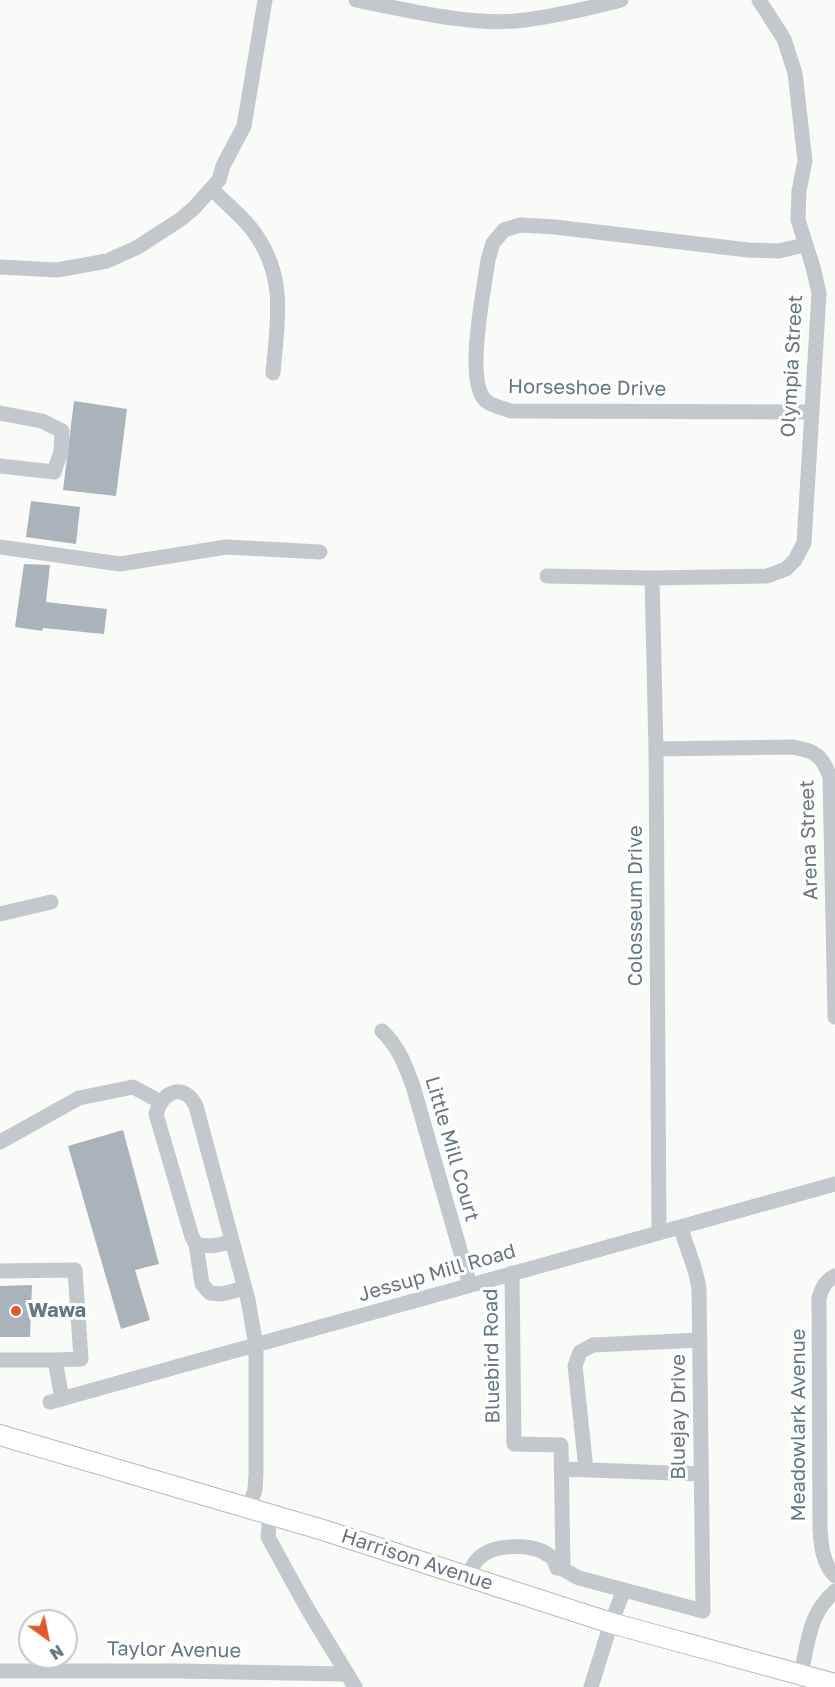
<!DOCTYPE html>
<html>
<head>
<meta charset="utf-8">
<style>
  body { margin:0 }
  #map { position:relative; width:835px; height:1687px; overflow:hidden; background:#fafaf8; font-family:"Golos Text",sans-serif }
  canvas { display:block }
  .north { position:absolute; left:18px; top:1609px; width:60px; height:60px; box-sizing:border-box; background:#fff; border:2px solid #c1c8cd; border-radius:50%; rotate:147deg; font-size:16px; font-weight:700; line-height:24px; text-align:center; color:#657683 }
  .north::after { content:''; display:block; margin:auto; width:21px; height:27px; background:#e4572e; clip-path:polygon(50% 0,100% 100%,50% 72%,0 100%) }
</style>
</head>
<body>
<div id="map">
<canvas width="835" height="1687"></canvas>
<div class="north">N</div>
</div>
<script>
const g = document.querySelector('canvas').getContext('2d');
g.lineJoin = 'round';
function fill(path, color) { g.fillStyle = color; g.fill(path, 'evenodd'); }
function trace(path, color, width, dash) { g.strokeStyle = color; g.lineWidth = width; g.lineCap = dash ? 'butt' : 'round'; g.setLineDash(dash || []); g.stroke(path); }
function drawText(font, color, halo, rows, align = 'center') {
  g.font = font + ' "Golos Text",sans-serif'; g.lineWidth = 6; g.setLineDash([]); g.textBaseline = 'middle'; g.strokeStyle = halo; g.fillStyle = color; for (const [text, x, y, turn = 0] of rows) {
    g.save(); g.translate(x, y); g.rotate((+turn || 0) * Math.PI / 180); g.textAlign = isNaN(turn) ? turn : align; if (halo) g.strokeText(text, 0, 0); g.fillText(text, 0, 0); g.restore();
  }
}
const building = new Path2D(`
  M74,401L127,409L116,496L63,490Z
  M31,501L80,507L76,544L26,537Z
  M24,564L50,565L46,602L107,609L104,634L43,628L42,631L15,627Z
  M123,1130L159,1264L135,1270L150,1320L121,1329L68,1146Z
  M32,1285L30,1337H0V1286Z`);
const minor = new Path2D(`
  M356,0C406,10 475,27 525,20C557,16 590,8 621,0
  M212,189C225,203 246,219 256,235C287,280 277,323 273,373
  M804,245L779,251L748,250L555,227L520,225L504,230L493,243L488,260C484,290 465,379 485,400C491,406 503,408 511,411L812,412
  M0,267L57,270L107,261L138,247L181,219L194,208L219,180L223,166L244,126L265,0
  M0,413L42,421L62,431L61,452L54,472L0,466
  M0,547L120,564L226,547L320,552
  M547,576L652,578L767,576L786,569L795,560L804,543L819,293L813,267L798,220L799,191L805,161L795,73L784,39L759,0
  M652,578L656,749L659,1233
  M656,749L793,747C815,751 822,755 830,777L835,1017
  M0,914L51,902
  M382,1031C399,1047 405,1065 413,1086L470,1285
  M0,1142L79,1098L133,1087L159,1101
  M232,1241C219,1245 210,1248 196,1244L192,1237L156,1114C162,1091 184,1082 196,1106L248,1300L256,1345V1474L255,1490L248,1509
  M196,1244L202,1284L210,1293L222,1294L245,1288
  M0,1271L75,1270L81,1359L55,1360
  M512,1273L514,1444L561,1445L563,1568
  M835,1276C825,1281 822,1288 819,1298L820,1529C821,1546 823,1564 835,1576
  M0,1360H55L62,1399
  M50,1402L835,1184
  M562,1469L700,1474
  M586,1469L575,1366L580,1352L593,1345L700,1340
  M270,1515L268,1537L307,1608L355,1687
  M467,1575C471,1570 474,1563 478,1559C493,1543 533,1543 550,1556C554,1558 555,1563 557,1568C565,1568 571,1575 579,1578L703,1611L699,1289C696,1265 686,1249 681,1227
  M0,1671H178L347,1674
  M801,1673C809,1640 808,1615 835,1591
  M591,1687L611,1623L624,1590`);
const major = new Path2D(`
  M0,1435L323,1530L611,1623L835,1684`);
const markers = [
  [16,1311,6,"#e4572e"]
];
const streetNames = [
  ["Olympia Street",792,366,-87],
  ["Horseshoe Drive",587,388,1],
  ["Arena Street",809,840,-92],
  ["Colosseum Drive",636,906,-90],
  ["Little Mill Court",452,1149,74],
  ["Jessup Mill Road",437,1273,-16],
  ["Bluebird Road",492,1356,-91],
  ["Bluejay Drive",679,1417,-90],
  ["Meadowlark Avenue",799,1425,-90],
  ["Harrison Avenue",417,1560,18],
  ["Taylor Avenue",174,1650,1]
];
const poiNames = [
  ["Wawa",28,1311]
];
fill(building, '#aab3b9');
trace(major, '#b5babe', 22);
trace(minor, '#c3c8cc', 15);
trace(major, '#fff', 20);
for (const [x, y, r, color] of markers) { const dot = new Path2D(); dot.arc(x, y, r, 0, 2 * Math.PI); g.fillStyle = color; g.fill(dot); trace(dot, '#fff', 2); }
drawText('20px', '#657683', '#fff', streetNames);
drawText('bold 20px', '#657683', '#fff', poiNames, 'left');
</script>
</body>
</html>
